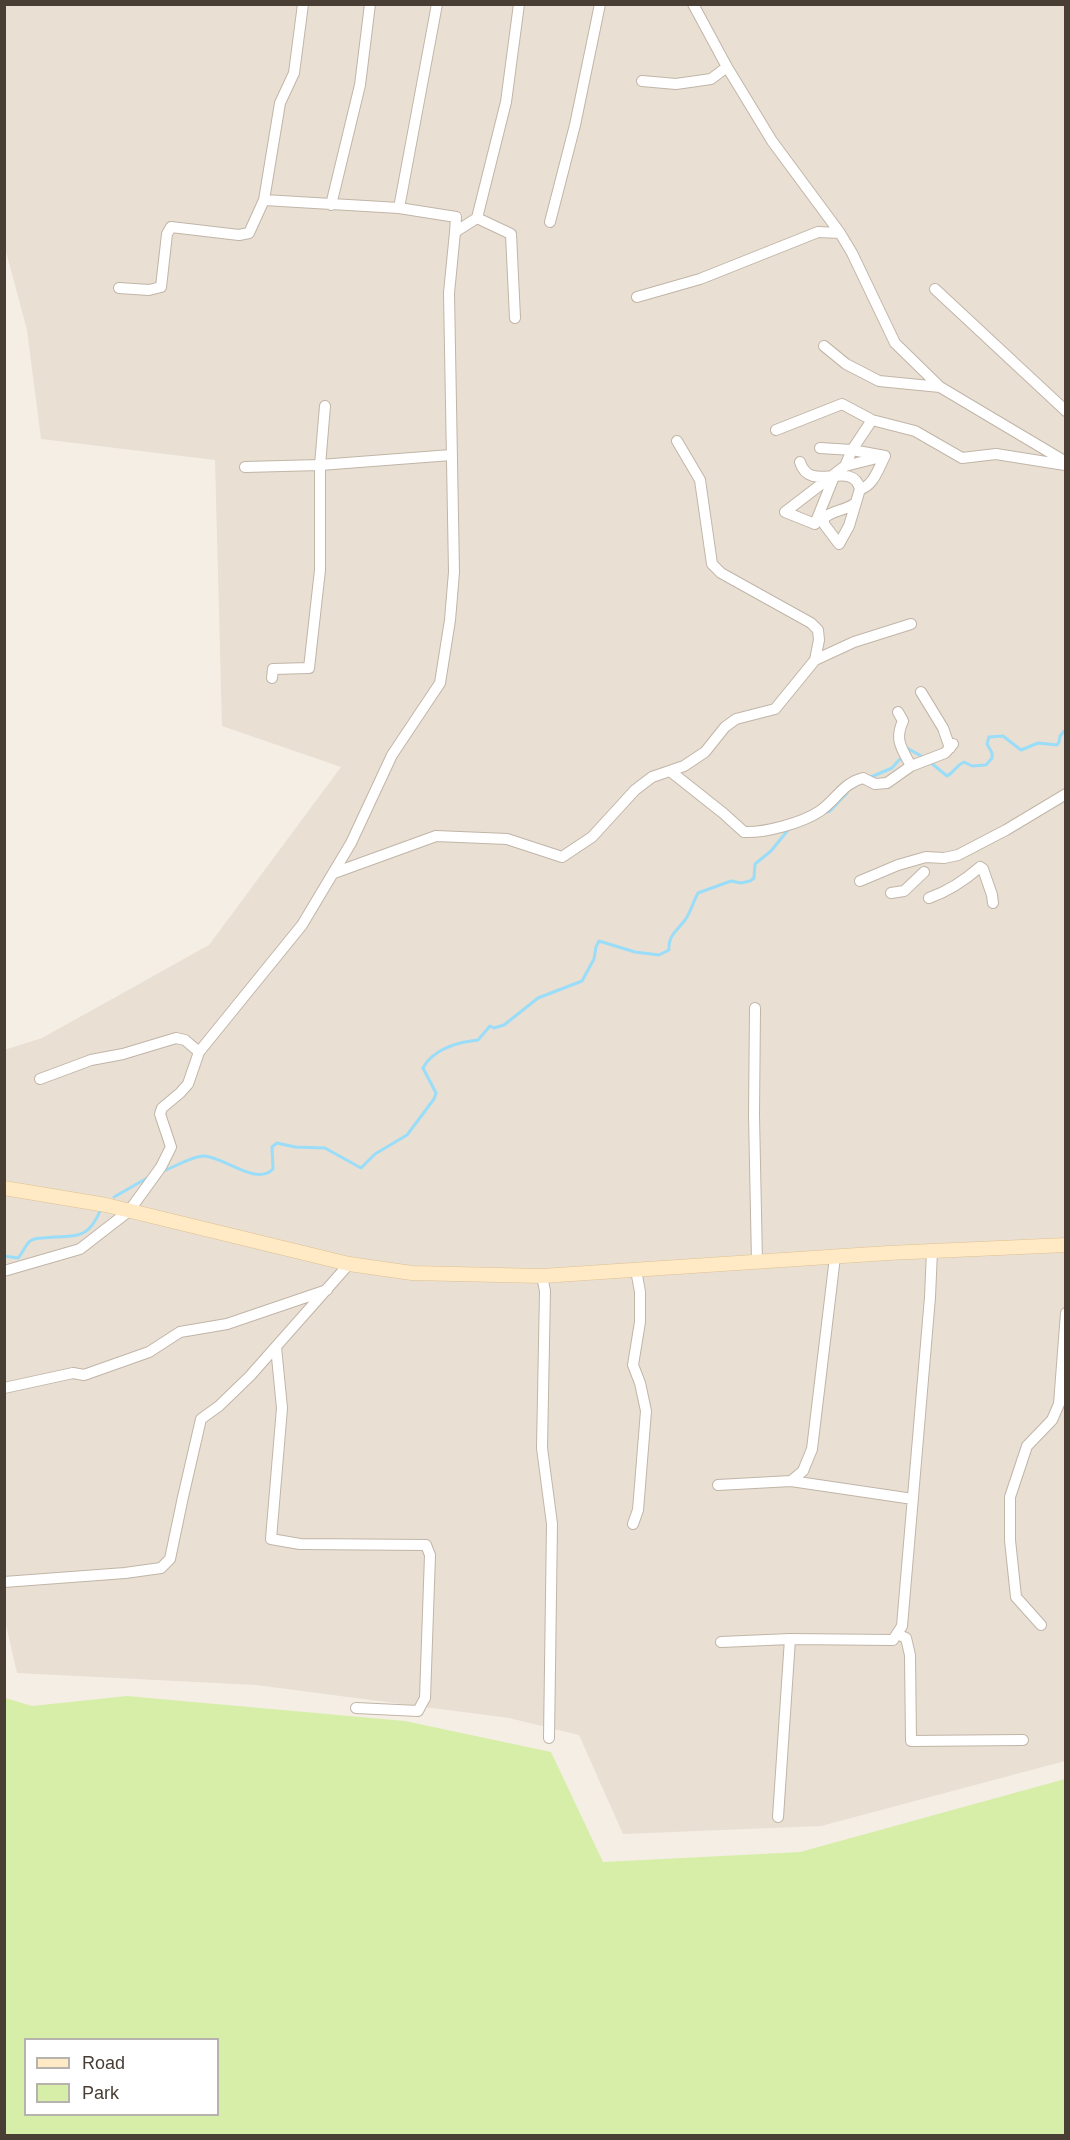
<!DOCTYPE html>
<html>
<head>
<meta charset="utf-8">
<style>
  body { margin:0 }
  #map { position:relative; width:1070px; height:2140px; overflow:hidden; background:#f5eee5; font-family:Helvetica,sans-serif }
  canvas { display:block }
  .frame { position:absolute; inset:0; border:6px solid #483e34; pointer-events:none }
  .legend { position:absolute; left:24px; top:2038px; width:195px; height:78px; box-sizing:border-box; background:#fff; border:2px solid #b6b2ae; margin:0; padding:8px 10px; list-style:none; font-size:18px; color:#483e34 }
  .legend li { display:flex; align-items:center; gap:12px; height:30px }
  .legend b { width:30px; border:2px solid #b6b2ae }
</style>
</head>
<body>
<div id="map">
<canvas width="1070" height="2140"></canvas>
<div class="frame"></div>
<ul class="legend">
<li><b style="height:8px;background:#ffeac5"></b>Road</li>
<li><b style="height:16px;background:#d7eea9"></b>Park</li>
</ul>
</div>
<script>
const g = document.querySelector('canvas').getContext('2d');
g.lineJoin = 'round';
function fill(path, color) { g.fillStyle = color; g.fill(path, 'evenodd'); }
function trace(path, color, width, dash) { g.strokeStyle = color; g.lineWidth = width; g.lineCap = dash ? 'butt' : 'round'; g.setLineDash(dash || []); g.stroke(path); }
const residential = new Path2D(`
  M5,5H1065V1761L821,1826L623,1834L579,1735L509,1718L256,1685L17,1673L4,1616V1050L42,1038L209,945L341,767L222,726L215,460L41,439L27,330L5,248Z`);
const green = new Path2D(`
  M127,1696L405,1721L551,1752L603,1862L800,1852L1065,1779V2135H5V1698L32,1706ZM26,2040H218V2114H26Z`);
const stream = new Path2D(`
  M907,748L923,757
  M930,762L947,776C954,773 955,766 964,762L972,766L986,765L992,758V753L987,744L989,737L1003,736L1021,750L1038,743L1057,745L1059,742L1060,736L1066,729
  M871,777L892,768L900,759
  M823,813L830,811L847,793
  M163,1171C175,1167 190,1157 203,1156C222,1155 256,1187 273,1169L272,1147L277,1143L295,1147L325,1148L361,1168L375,1154L407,1135L434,1099L436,1093L423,1068C433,1049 458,1042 478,1040L490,1026L494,1028L504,1025L538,998L582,981L594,959L596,947L599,941L635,952L659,955L669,950C668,935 677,931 685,920C691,912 693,902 698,893L731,881L741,883L750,881L754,878L755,864L771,851L788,830
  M114,1197L149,1177
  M4,1256L18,1258C22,1254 25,1246 29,1242C32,1239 38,1238 43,1238C74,1234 87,1243 101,1209`);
const minor = new Path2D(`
  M303,4L294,73L280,103L264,200L399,208L437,4
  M642,81L676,84L711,79L727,67
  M331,205L360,85L370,4
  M399,208L456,217L455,232
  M477,218L511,234L515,318
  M550,222L575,125L600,4
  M836,229L840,233L852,253L895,343L940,387L1066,462
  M119,288L149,290L161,287L167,234L171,227L239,235L249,233L264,200
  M935,289L1066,411
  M637,297L700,279L818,232L840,233L772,141L727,67L693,4
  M824,346L846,364L879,381L940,387
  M776,430L842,404L872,420L915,431L962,458L996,454L1065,465
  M677,441L700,480L712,564L721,573L811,623L818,630L819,640L815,660
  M820,448L852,450L872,420
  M852,450L885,456L845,466Z
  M800,462C810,495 852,458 860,489
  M245,467L320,465L451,455
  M835,474L815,524L785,512L845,466
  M854,504C844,511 833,510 824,518V524L839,544L849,526L860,489C873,487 879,467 885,456
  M272,678L273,669L309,668L320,570V465L325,406
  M921,692L943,728L950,748
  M898,712L903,721C894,740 902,749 911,766
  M670,771L723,813L744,832C765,833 802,823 820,811C836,800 843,783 863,778L875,784L887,783L911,766L945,753L953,744
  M334,873L436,836L507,839L562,857L592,837L635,790L652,777L684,766L705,752L725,727L736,719L775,709L815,660L854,642L911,624
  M860,881L898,865L926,857L944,858L958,855L1006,830L1066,794
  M891,893L904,891L924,872
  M929,898C949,891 964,881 980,867L983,869L992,895L993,903
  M755,1008L754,1115L757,1262
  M40,1079L91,1060L123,1054L176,1038L185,1040L199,1052
  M4,1271L80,1249L129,1211L161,1167L171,1147L160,1114L162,1108L180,1093L188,1084L199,1052L302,925L351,843L392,755L440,683L450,620L454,572L449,293L455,232L477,218L506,102L519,4
  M542,1276L545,1291L542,1448L552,1524L549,1738
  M276,1347L282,1408L271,1539L300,1544L426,1545L430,1555L425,1698L418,1711L356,1708
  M4,1388L73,1373L84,1375L149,1352L180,1332L227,1324L327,1290
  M791,1481L803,1471L812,1449L835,1257
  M718,1485L791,1481L913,1499
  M633,1524L638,1510L646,1411L640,1383L633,1365L640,1322V1292L636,1270
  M4,1582L125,1573L161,1568L170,1559L183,1497L201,1419L219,1406L250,1376L349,1264
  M1041,1625L1016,1597L1010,1540V1497L1027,1446L1052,1420L1059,1404L1066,1313
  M897,1634L906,1638L910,1655L911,1741L1023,1740
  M721,1642L790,1639
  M778,1817L790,1639L893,1640L902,1626L930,1297L932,1251`);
const secondary = new Path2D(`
  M4,1188L106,1205L349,1264L412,1273L542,1276L888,1253L1066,1245`);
fill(residential, '#e9dfd3');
fill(green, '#d7eea9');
trace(stream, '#9addf9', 3);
trace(minor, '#c1b5a7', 12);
trace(secondary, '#ddc191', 15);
trace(minor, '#fff', 10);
trace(secondary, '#ffeac5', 14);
</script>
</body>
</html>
